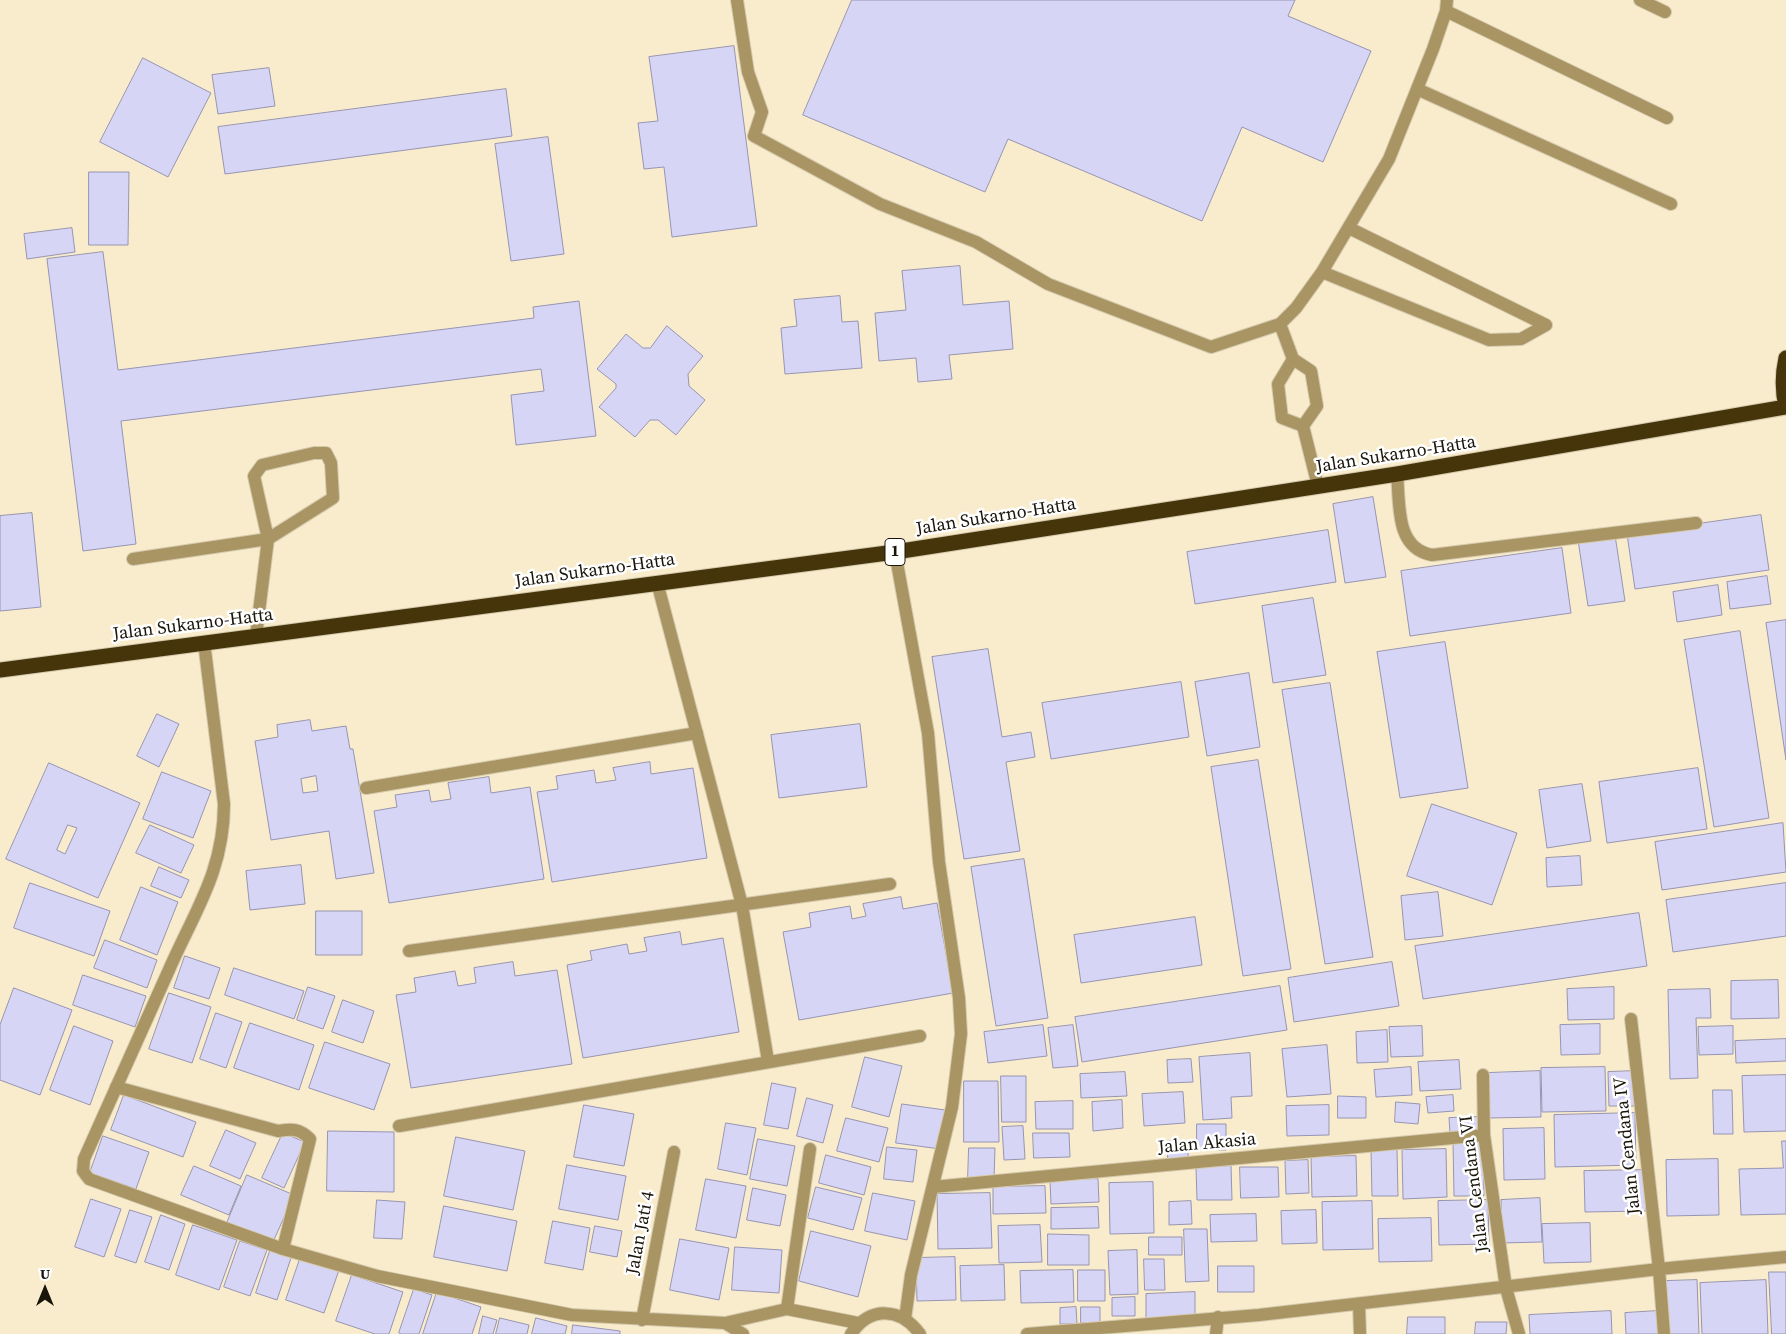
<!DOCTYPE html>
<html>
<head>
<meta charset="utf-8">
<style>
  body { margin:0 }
  #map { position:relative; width:1786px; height:1334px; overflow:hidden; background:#f9eccc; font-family:"Source Serif 4",serif }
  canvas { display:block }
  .north { position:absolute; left:20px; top:1264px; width:50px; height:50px; -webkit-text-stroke:4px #fff; paint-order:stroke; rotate:0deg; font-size:14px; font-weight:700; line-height:20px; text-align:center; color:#1a150a }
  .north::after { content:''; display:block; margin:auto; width:18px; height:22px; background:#1a150a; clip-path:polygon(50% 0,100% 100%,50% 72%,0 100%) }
</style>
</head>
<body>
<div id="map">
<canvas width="1786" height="1334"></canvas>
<div class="north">U</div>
</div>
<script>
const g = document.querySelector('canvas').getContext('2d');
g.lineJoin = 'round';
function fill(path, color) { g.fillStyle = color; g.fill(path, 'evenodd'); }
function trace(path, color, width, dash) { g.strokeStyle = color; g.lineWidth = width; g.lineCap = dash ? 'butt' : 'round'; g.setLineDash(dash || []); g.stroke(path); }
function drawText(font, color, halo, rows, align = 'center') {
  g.font = font + ' "Source Serif 4",serif'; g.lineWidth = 5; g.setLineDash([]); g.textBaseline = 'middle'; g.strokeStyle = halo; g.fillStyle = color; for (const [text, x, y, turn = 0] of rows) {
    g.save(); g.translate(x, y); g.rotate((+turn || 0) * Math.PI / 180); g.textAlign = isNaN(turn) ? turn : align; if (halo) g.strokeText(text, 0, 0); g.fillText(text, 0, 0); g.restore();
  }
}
const building = new Path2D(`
  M852,0H1295L1288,16L1371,51L1323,162L1242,127L1202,221L1008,139L985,192L803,115Z
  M734,46L757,226L672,237L664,167L644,169L638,123L658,121L649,57Z
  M143,58L211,93L168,177L100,142Z
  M269,68L275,106L218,114L212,75Z
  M506,89L512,136L225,174L218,127Z
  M548,137L564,254L511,261L495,144Z
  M89,172H129L128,245H89Z
  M72,228L75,252L27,259L24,234Z
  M103,252L118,370L534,318L533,307L579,301L596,436L516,445L511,395L544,391L541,369L121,421L136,544L83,551L47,259Z
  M960,266L963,305L1009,301L1013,349L949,355L952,379L918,382L916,358L879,361L875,313L906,310L902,271Z
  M840,296L842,322L858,321L862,368L785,374L781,328L797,326L794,300Z
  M667,326L703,356L688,374L689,386L705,400L676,435L658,420H650L635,437L599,407L616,388V384L597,369L626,334L643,348H650Z
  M1373,497L1386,577L1345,583L1333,504Z
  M32,513L41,607L0,611V516Z
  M1761,515L1769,570L1635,589L1627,534Z
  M1328,530L1336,582L1195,604L1187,552Z
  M1615,535L1625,601L1588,606L1578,540Z
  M1562,548L1571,613L1410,636L1401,571Z
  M1767,576L1771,604L1730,609L1727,582Z
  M1718,585L1722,615L1677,622L1673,592Z
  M1313,598L1326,675L1273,683L1262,606Z
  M1786,620V760L1766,623Z
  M1740,631L1769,818L1714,827L1684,640Z
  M1445,642L1468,788L1400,798L1377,652Z
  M988,649L1002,737L1031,732L1035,757L1006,762L1020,851L964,859L932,657Z
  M1249,673L1260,747L1207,756L1195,682Z
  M1181,682L1189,737L1051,759L1042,703Z
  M1330,683L1373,957L1325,964L1282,690Z
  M157,714L179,724L159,767L137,756Z
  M310,720L312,731L346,726L350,749H353L374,873L336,879L329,831L271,840L255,741L278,737L277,725ZM316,776L318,791L303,793L301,779Z
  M860,724L867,787L779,798L771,735Z
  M1258,760L1291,969L1243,976L1211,767Z
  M650,762L651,774L693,768L707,858L552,882L537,792L558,789L556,776L594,770L596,783L616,780L613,768Z
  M49,763L140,803L98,898L6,859ZM68,825L77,828L65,854L57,850Z
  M1698,768L1707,829L1607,843L1599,782Z
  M162,772L211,791L193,838L143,819Z
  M489,777L491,793L530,787L544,879L389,903L374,811L397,807L395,795L429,790L431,802L451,799L448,783Z
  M1582,784L1591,841L1547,848L1539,790Z
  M1432,804L1517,833L1492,905L1407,876Z
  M1783,823L1786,872L1662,890L1655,842Z
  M150,825L194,845L181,873L136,853Z
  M1580,856L1582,885L1547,887L1546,858Z
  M1024,859L1048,1018L996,1026L971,867Z
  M301,865L305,904L250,910L246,871Z
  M159,867L189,880L181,898L151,886Z
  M30,883L110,911L94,956L14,928Z
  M1786,883V936L1673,952L1666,900Z
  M141,887L178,902L157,955L120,940Z
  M1438,892L1443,936L1405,940L1401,896Z
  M901,897L903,909L937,903L953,993L799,1020L783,932L811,927L809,913L850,906L852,919L866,916L863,904Z
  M316,911H362V955H316Z
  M1639,913L1647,966L1423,999L1415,946Z
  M1195,917L1202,965L1081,983L1074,935Z
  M680,932L682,945L723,938L739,1032L583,1058L567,965L592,960L590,951L627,944L629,954L647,951L644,938Z
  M105,940L157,960L147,988L94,968Z
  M185,956L220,968L209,999L174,988Z
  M513,962L515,976L557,970L572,1064L411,1088L396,995L416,992L414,978L455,971L458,986L476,983L474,968Z
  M1392,962L1399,1006L1294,1022L1288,978Z
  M234,968L304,991L294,1019L225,995Z
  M83,975L146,996L135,1027L73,1005Z
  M1778,980L1779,1018L1731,1019V981Z
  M1280,986L1287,1030L1082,1062L1075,1017Z
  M308,987L335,996L323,1029L297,1020Z
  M1614,987V1019L1568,1020L1567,989Z
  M14,988L72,1010L40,1095L0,1080V1025Z
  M1710,989L1711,1018H1696L1698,1078L1670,1079L1668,990Z
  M169,993L211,1007L192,1063L149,1049Z
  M343,1000L374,1011L363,1043L332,1032Z
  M216,1013L242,1022L226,1068L200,1059Z
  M250,1023L314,1045L299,1090L234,1068Z
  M1600,1024V1054L1561,1055L1560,1025Z
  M1043,1025L1047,1056L988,1063L984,1032Z
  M1073,1025L1078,1066L1053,1068L1048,1028Z
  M74,1026L113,1041L90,1105L50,1090Z
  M1422,1026L1423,1056L1391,1057L1389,1027Z
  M1733,1026V1054L1699,1055L1698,1027Z
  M1387,1030L1388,1062L1357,1063L1356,1032Z
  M1786,1039V1061L1736,1063L1735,1041Z
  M325,1042L390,1064L374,1110L309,1088Z
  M1327,1045L1331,1094L1287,1097L1282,1049Z
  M1250,1053L1252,1096L1231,1097L1232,1118L1203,1120L1199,1057Z
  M865,1057L902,1066L889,1117L852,1107Z
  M1191,1059L1193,1082L1168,1083L1167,1060Z
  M1459,1060L1461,1089L1420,1091L1418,1062Z
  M1411,1067L1412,1095L1376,1097L1374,1070Z
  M1605,1067L1606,1111L1542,1112L1541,1068Z
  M1540,1071L1541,1117L1489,1118L1488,1073Z
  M1635,1071L1636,1106H1609L1608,1072Z
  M1125,1072L1127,1096L1081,1098L1080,1074Z
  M1786,1075V1131L1744,1132L1742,1076Z
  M1001,1076H1026V1122H1002Z
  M964,1081H998L999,1142H964Z
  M772,1083L796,1088L788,1129L764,1125Z
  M1713,1090H1732L1733,1134H1714Z
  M1183,1092L1185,1123L1144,1126L1142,1094Z
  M124,1095L196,1122L183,1157L111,1130Z
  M1453,1095L1454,1111L1428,1113L1426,1097Z
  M1338,1096L1366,1097V1118H1338Z
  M807,1098L833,1105L823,1143L797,1136Z
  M1122,1100L1123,1128L1093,1131L1092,1102Z
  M1073,1101V1129H1036L1035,1102Z
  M1396,1102L1420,1104L1418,1124L1395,1122Z
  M902,1104L945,1110L940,1149L896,1143Z
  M584,1105L634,1114L624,1166L574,1157Z
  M1329,1105V1135L1287,1136L1286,1106Z
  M1635,1113L1636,1165L1555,1167L1554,1115Z
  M1478,1117V1132L1450,1133L1449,1118Z
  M846,1118L888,1128L879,1162L837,1151Z
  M726,1123L756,1128L747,1175L718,1169Z
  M1197,1124H1226V1150L1197,1149Z
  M1023,1126L1025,1159L1004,1160L1002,1127Z
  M1544,1128L1545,1179L1504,1180L1503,1129Z
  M226,1130L256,1143L240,1179L210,1166Z
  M328,1131L394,1132V1192L327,1191Z
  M283,1133L305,1142L284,1188L262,1178Z
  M1033,1133H1069L1070,1157L1034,1158Z
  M103,1136L149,1152L136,1189L90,1173Z
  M456,1137L525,1151L513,1210L444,1196Z
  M758,1139L795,1146L787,1186L750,1179Z
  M1168,1141H1188V1159H1168Z
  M1483,1141L1484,1196H1454L1453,1142Z
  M1782,1141H1786V1214L1741,1215L1739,1169L1783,1168Z
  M887,1147L917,1150L913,1182L884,1179Z
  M969,1148H995L994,1179H968Z
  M1397,1149L1398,1196H1372L1371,1150Z
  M1446,1149L1447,1197L1403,1199L1402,1150Z
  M826,1155L871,1167L864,1195L819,1183Z
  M1356,1156L1357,1196L1312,1197L1311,1157Z
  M1718,1159L1719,1215L1667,1216L1666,1160Z
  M1308,1160L1309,1193L1286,1194L1285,1161Z
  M567,1165L626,1176L618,1220L559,1209Z
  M194,1166L241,1186L229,1215L181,1195Z
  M1231,1166L1232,1200H1197L1196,1167Z
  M1240,1167H1278L1279,1197L1241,1198Z
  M1645,1170L1646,1211L1585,1212L1584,1171Z
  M247,1175L294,1195L273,1242L227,1223Z
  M706,1179L746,1186L736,1238L696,1230Z
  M1098,1179L1099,1202L1051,1204L1050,1180Z
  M1153,1182L1154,1233L1110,1234L1109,1183Z
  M1045,1186L1046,1213L993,1214V1187Z
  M816,1187L862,1198L853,1230L808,1218Z
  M753,1188L786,1195L780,1226L747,1220Z
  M873,1193L915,1201L907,1240L865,1231Z
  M990,1193L992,1248L938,1249L937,1194Z
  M1540,1198L1542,1242L1502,1243L1501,1200Z
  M91,1199L121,1209L104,1257L75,1247Z
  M377,1200L405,1202L402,1239L374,1238Z
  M1488,1200L1489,1244L1439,1245L1438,1201Z
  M1191,1201L1192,1224L1169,1225V1202Z
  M1372,1201L1373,1249L1323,1250L1322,1202Z
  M444,1206L517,1221L507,1271L434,1257Z
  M1098,1207L1099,1228L1051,1229V1208Z
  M130,1210L152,1217L136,1263L115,1256Z
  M1316,1210L1317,1243L1282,1244L1281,1211Z
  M1256,1214L1257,1241L1211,1242L1210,1215Z
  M161,1215L185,1224L169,1270L145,1262Z
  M1431,1218L1432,1261L1379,1262L1378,1219Z
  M553,1221L590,1228L583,1270L545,1263Z
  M1590,1223L1591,1262L1544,1263L1542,1224Z
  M193,1225L237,1240L219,1290L176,1275Z
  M1040,1225L1042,1262L999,1263L998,1226Z
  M595,1226L622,1231L617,1257L590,1252Z
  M1184,1229H1207L1209,1281L1186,1282Z
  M811,1231L871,1246L858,1297L799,1281Z
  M1048,1234L1089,1235V1265H1048Z
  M1149,1237H1182V1255H1149Z
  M680,1239L729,1248L719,1300L670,1290Z
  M240,1241L267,1250L250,1296L224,1287Z
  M735,1247L782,1250L779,1293L732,1290Z
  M271,1248L292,1255L277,1300L256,1293Z
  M1137,1250L1138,1294L1110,1295L1108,1251Z
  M301,1256L339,1270L324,1313L286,1300Z
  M955,1257L956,1300L917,1301L916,1258Z
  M1144,1259H1164L1165,1290H1145Z
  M1004,1265L1005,1300L961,1301L960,1266Z
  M1218,1266H1254V1292H1218Z
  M1073,1270L1074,1302L1021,1303L1020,1271Z
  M1078,1270H1105V1301H1078Z
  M1769,1272H1786V1334H1772Z
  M352,1275L403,1292L389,1334H375L336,1321Z
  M1697,1280L1699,1334H1668L1666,1281Z
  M1766,1280L1768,1334H1702L1700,1283Z
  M414,1289L432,1295L419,1334H401L399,1333Z
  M437,1292L481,1307L472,1334H423Z
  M1195,1292V1316L1146,1318V1294Z
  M1135,1297V1316H1112V1298Z
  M1076,1307L1077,1324H1060V1308Z
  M1081,1307H1100V1323H1081Z
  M1611,1311L1612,1334H1530L1529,1315Z
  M1657,1311L1658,1334H1626L1625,1313Z
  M483,1316L497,1320L493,1334H479Z
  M1408,1317H1445V1334H1407Z
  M500,1318L529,1325L527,1334H496Z
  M536,1318L567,1326L565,1334H532Z
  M1476,1322H1507L1506,1334H1475Z
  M573,1325L620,1331V1334H572Z`);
const minor = new Path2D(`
  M737,0L748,72L762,112L754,136L880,204L976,242L1048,284L1211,347L1280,324L1296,308L1322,272L1389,159L1433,49L1446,11L1447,0
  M1640,0L1665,12
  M1446,11L1667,118
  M1417,89L1671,204
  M1349,228L1546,325
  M1322,272L1489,340L1521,339L1546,325
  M1280,324L1293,359L1311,371L1317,406L1303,426
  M1293,359L1278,384L1282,418L1303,426
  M1303,426L1318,486
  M1397,474C1400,505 1395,548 1432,555L1696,523
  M895,552L928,733L939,862L959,998L961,1034L952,1107L911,1275L905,1319
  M133,559L268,539L333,498L331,463L326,453H314L262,465L254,476L268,539L256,636
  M657,582L742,905L768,1061
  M204,642L224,804C224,872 194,912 168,972C140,1034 112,1097 84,1159L83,1171L89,1179L283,1249L377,1276L572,1315L725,1323L787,1309L858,1323
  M366,788L697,733
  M409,951L890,884
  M1631,1019L1659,1269L1664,1334
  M1483,1075L1484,1135L1506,1288L1519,1334
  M116,1087L278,1131C292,1129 299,1128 310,1139L283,1249
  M399,1126L920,1036
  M933,1187L1484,1135
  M1359,1304L1360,1334
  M787,1309L810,1149
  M642,1320L674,1152
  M725,1323L743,1334
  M851,1334C870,1306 900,1307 920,1334
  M1027,1334L1259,1315L1659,1269L1786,1257
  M1216,1334L1218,1317`);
const highway = new Path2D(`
  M1786,358C1782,376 1782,390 1786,407
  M0,670L895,552L1397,474L1786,407`);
const shields = [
  [895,552,20]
];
const shieldNames = [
  ["1",895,552]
];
const streetNames = [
  ["Jalan Sukarno-Hatta",1396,455,-9],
  ["Jalan Sukarno-Hatta",996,517,-9],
  ["Jalan Sukarno-Hatta",595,571,-8],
  ["Jalan Sukarno-Hatta",193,625,-7],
  ["Jalan Akasia",1207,1144,-5],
  ["Jalan Cendana IV",1628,1146,-96],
  ["Jalan Cendana VI",1475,1184,-97],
  ["Jalan Jati 4",641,1233,-79]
];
fill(building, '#d7d5f5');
trace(building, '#9694b2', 1);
trace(minor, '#d5caad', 14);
trace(highway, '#d5caad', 17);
trace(minor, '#a99464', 12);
trace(highway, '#46350b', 15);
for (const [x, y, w] of shields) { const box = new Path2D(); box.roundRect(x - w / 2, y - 13.5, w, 27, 4); g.fillStyle = '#fff'; g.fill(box); trace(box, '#1a150a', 1); }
drawText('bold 16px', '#1a150a', null, shieldNames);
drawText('18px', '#1a150a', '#fff', streetNames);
</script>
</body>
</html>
